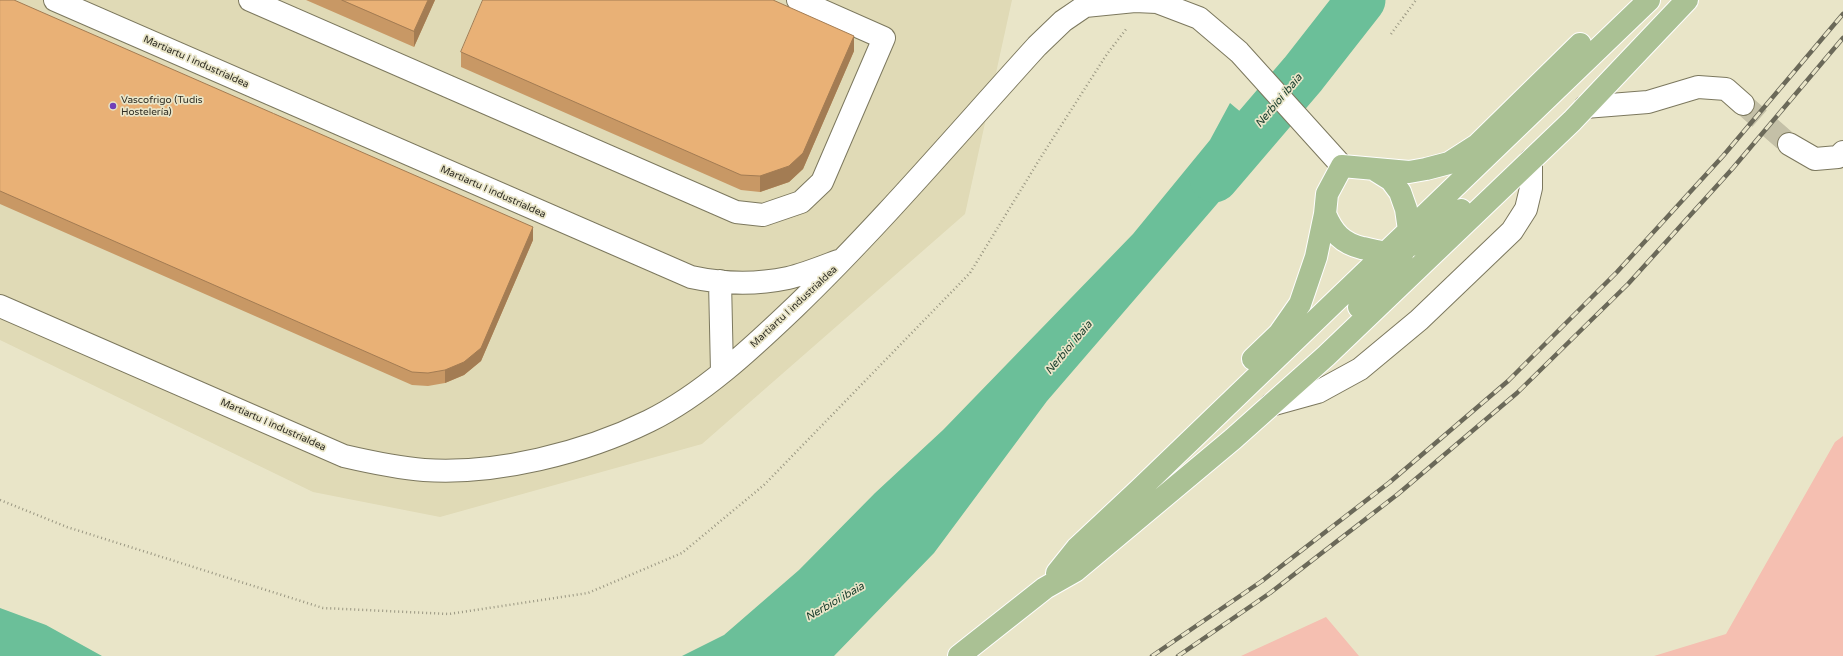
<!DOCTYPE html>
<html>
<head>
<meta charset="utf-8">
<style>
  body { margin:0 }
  canvas { display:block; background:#e9e5c8 }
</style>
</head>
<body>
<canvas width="1843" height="656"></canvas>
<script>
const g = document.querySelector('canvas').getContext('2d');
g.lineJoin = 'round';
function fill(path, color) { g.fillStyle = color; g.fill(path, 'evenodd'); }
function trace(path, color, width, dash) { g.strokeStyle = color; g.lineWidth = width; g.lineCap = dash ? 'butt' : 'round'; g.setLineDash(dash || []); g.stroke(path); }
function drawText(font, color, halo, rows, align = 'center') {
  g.font = font + ' "Varela Round",sans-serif'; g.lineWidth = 3.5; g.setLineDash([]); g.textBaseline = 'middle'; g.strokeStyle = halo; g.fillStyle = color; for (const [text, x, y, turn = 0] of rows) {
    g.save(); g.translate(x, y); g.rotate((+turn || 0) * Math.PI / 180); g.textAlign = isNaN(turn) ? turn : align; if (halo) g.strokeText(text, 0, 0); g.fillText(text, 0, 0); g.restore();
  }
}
const built = new Path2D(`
  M0,0H1012L965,214L702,444L440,517L313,492L0,340Z`);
const green = new Path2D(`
  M1843,436V656H1654L1726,634L1835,442Z
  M1326,617L1359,656H1241Z`);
const water = new Path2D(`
  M1230,103L1273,139L1047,401L934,553L834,656H682L724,635L799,570L875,493L943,430L1133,234L1210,140Z
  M0,608L46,625L102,656H0Z`);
const river = new Path2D(`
  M1214,178L1303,74L1361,0`);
const minorTunnel = new Path2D(`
  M1743,104L1789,144`);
const path = new Path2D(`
  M1391,34L1416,0
  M0,500L67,527L323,608L449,614L588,593L682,553L764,485L970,273L1041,157L1107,54L1127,28`);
const minor = new Path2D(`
  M55,0L691,277C723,284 755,285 788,278C805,274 822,267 838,261
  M250,0L736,212L763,215L801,202L822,182L884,38L798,0
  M1585,107L1648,102L1698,87L1726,89L1743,104
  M1789,144L1815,159L1838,157L1843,152
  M720,281L722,372
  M0,306L344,456C370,462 397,468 424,470C496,475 584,453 649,421C702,395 752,348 794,308C880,225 957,134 1037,46L1063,21L1085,6L1135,1L1157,2L1199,18L1239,52L1342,166
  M1271,405L1318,392L1360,369L1419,320L1512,231L1526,209L1531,188V160`);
const major = new Path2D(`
  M1325,214C1333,233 1342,243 1362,248C1370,249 1379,253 1386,252C1415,249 1441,229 1461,210
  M1359,307L1392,272L1406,247L1409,230L1406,209L1400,192L1391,180L1375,170
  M1253,359L1279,334L1300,304L1316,257L1325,214L1327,194L1342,166L1409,172L1426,169L1449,163L1477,145L1580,44
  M1057,573L1077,548L1140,489L1649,0
  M959,656L1045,588L1075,571L1233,439L1326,356L1572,121L1687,0`);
const rail = new Path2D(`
  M1152,656L1262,581L1390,482L1508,381L1617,272L1723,156L1843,14
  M1178,656L1270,593L1398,494L1517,393L1628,284L1733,168L1843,38`);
const wall = new Path2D(`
  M0,0L533,240L481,361L464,375L445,383L428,386L412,385L0,204Z
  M306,0H435L414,47Z
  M854,51L803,169L789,182L760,192L741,190L461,67V52Z`);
const shadedWall = new Path2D(`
  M428,0H435L414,47V31Z
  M854,36V51L803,169L789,182L760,192V176Z
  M533,227V240L481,361L464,375L445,383V370Z`);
const building = new Path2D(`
  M0,0H14L533,227L481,348L464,362L445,370L428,373L412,372L0,191Z
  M342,0H428L414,31Z
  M483,0H773L854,36L803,153L789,166L760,176L741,175L461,52Z`);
const markers = [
  [113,106,4,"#7140b8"]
];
const streetNames = [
  ["Martiartu I industrialdea",196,62,24],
  ["Martiartu I industrialdea",493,192,24],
  ["Martiartu I industrialdea",794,307,-43],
  ["Martiartu I industrialdea",273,425,24]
];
const poiNames = [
  ["Vascofrigo (Tudis",121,100],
  ["Hostelería)",121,112]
];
const waterNames = [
  ["Nerbioi ibaia",1279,101,-50],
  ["Nerbioi ibaia",1069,348,-50],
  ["Nerbioi ibaia",835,602,-30]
];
fill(built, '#e0dab6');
fill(green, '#f5bfb1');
fill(water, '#6bbf99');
trace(river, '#6bbf99', 49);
trace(minorTunnel, '#c4c0a7', 22, [22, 11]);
trace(minor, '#7c785e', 24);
trace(major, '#fff', 24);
trace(path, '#9a9782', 2.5, [1, 3]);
trace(minor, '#fff', 22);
trace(major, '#aac194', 22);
trace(rail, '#6b6959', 4.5);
trace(rail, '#e9e5c8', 3, [9]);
fill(wall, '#c89865');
fill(shadedWall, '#a37c53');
fill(building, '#e9b176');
trace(building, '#a37c53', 1);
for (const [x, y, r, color] of markers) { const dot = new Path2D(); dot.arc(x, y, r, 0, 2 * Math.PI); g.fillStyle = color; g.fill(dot); trace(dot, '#e9e5c8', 1.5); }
drawText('10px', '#302e24', '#e9e5c8', streetNames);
drawText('10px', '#302e24', '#e9e5c8', poiNames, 'left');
drawText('italic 11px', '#143a2a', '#e9e5c8', waterNames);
</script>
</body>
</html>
